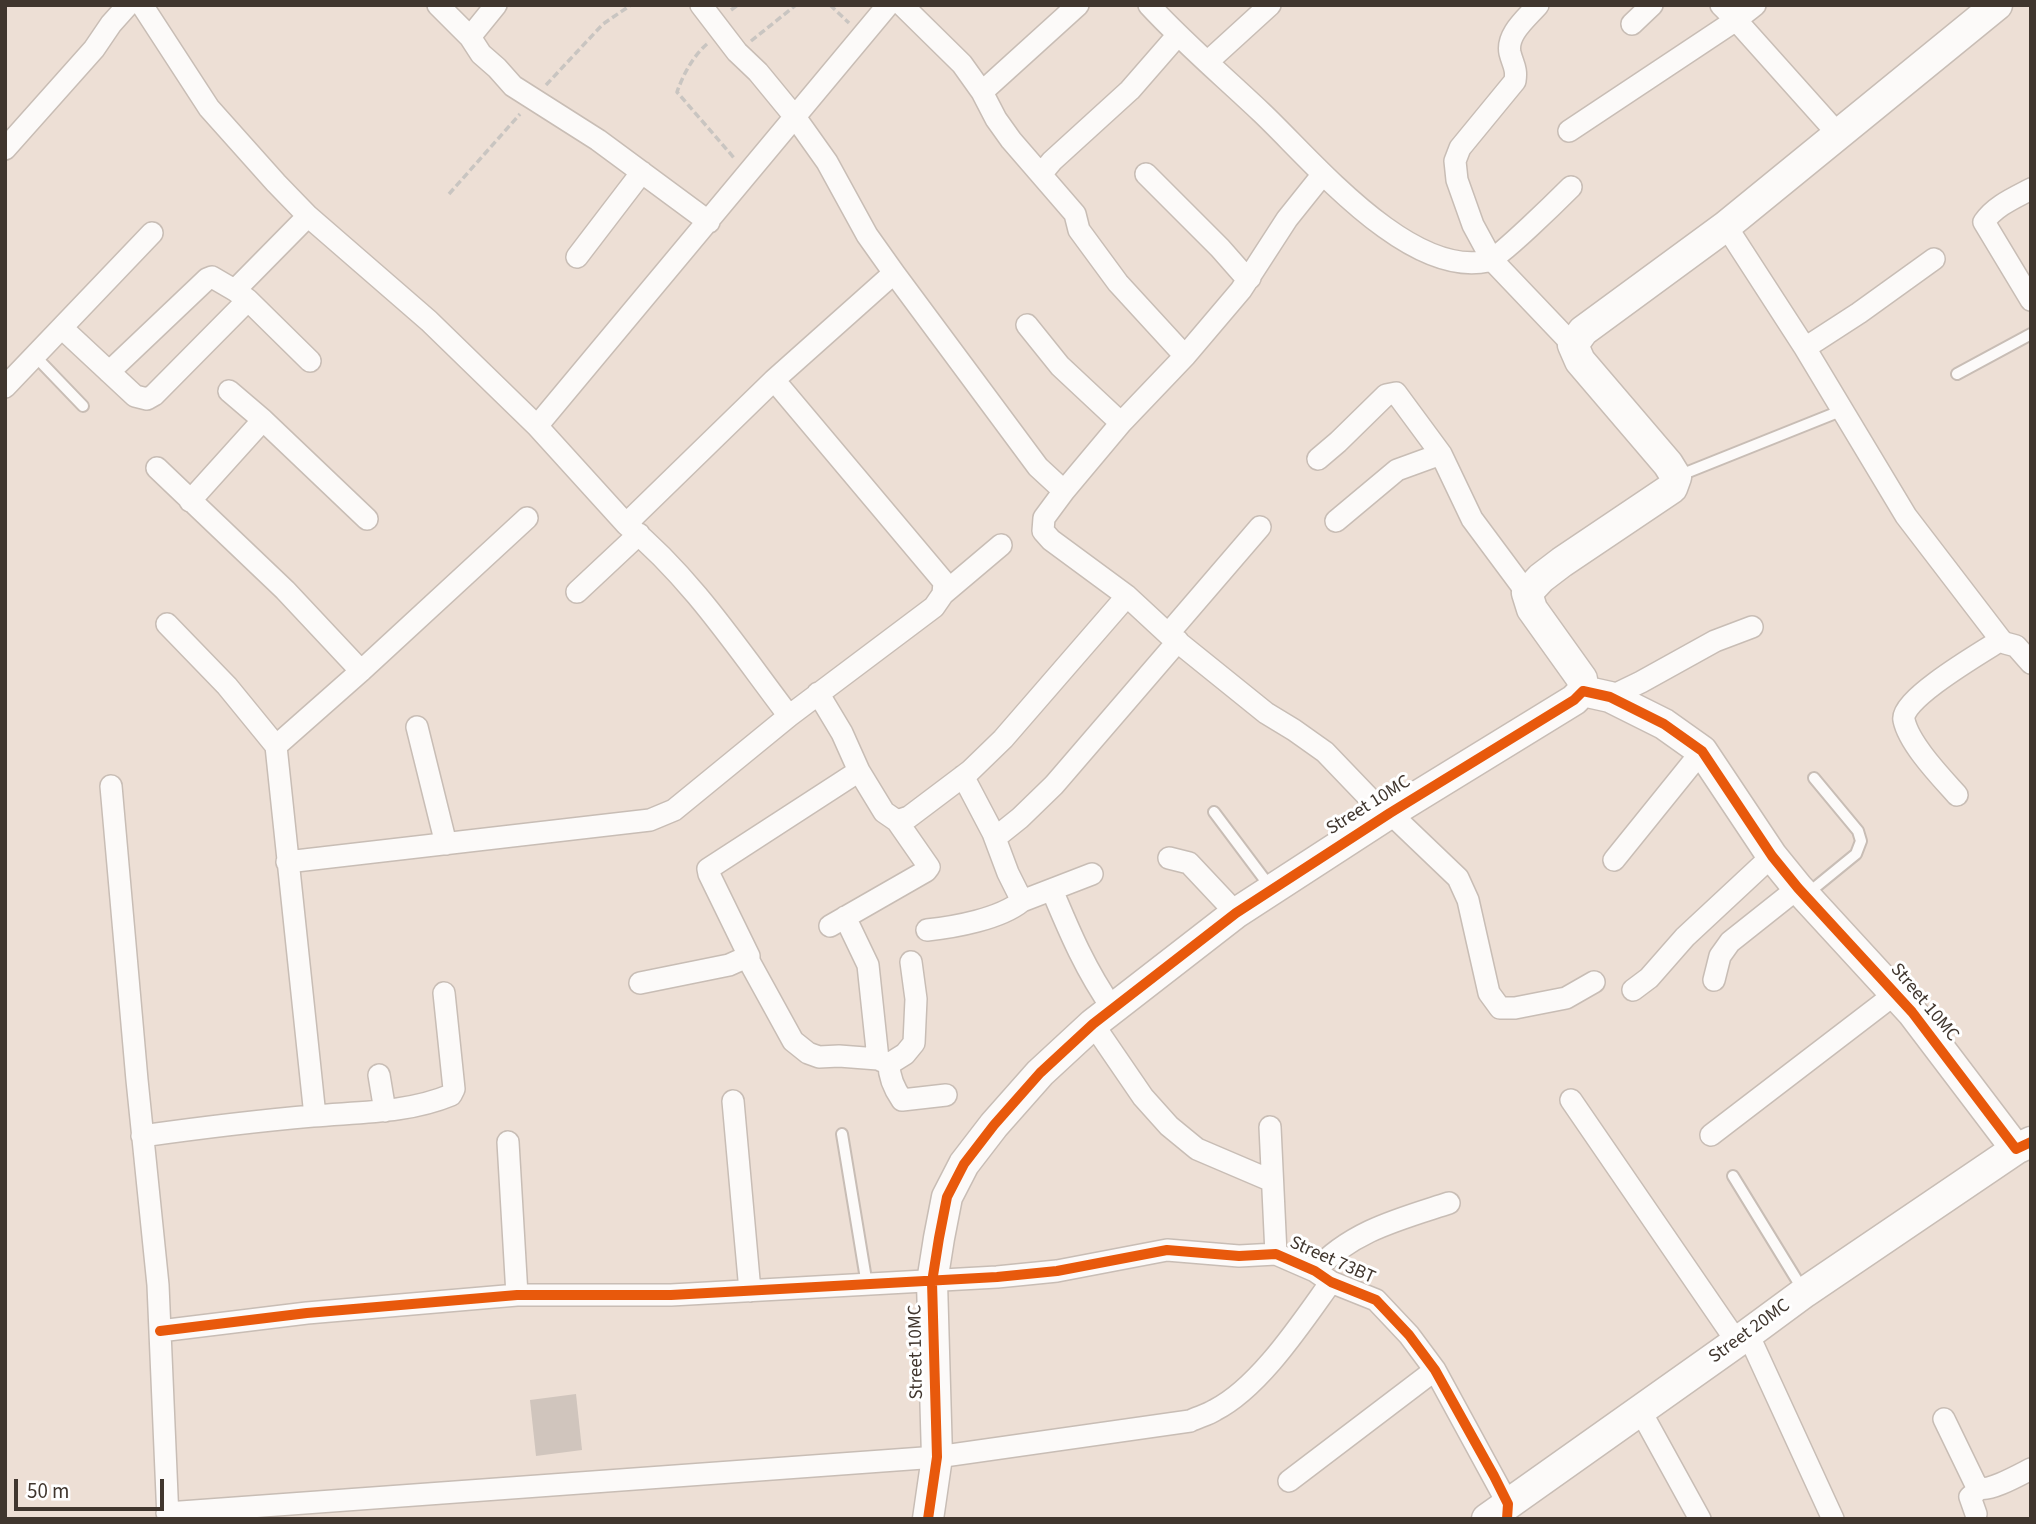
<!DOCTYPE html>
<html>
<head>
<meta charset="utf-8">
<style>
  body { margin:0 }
  #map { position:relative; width:2036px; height:1524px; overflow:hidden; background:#eddfd5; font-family:"Source Sans 3",sans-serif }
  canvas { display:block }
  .frame { position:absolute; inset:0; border:7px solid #40362e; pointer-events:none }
  .scale { position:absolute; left:14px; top:1479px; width:150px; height:32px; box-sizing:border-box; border:4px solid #40362e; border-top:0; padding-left:9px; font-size:21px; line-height:24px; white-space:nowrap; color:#40362e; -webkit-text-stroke:5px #fff; paint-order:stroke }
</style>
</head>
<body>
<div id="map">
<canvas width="2036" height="1524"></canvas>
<div class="frame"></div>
<div class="scale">50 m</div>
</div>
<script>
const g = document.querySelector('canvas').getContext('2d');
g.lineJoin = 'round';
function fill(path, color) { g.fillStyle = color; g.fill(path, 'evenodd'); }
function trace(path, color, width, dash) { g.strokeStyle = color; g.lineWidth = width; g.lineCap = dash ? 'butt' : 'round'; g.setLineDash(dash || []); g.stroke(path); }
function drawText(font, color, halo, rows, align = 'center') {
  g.font = font + ' "Source Sans 3",sans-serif'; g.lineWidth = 6; g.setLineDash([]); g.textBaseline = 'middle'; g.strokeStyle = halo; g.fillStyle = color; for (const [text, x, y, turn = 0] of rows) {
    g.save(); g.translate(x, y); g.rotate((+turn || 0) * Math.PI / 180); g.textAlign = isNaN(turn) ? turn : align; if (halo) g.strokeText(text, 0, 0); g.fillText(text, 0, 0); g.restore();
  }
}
const building = new Path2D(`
  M576,1394L582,1450L536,1456L530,1400Z`);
const path = new Path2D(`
  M830,5L849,23
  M731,10L738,5
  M751,41L796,5
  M707,44C693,56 683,75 677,92L735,159
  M546,85L603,24L631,5
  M449,194L520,114`);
const lane = new Path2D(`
  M35,356L83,406
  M1957,374L2031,334
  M1678,476L1843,410
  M1214,812L1271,888
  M1807,894L1856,854L1861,841L1858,831L1814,778
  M842,1134L867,1285
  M1733,1176L1803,1290`);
const street = new Path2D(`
  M142,5L209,108L276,183L308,216L429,321L537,426L626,524C691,577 738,649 789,716
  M438,5L470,37L481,54L497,68L513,86L598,140L709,222
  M701,5L737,52L758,72L795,117L827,162L867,235L894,273L1038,467L1064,491
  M902,5L962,64L982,92L996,119L1011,140L1075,214L1079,230L1118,283L1185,356
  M1149,5C1184,43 1223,76 1261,112C1312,160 1409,279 1488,261C1499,258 1559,199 1571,187
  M1538,5C1527,18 1506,34 1510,53C1513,65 1517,68 1515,81L1460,148L1455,161L1457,180L1473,225L1492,260L1573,345
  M1755,5L1736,20L1838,134
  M1632,24L1652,5
  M470,37L496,5
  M1209,64L1214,56L1270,5
  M982,92L1078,5
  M1569,131L1736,20L1721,5
  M5,149L94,49L111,24L128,5
  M1042,173L1052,161L1130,90L1177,36
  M1146,174L1220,248L1242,273L1250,278
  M1323,174L1287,219L1241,290L1185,356L1121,423L1064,491L1044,518L1043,531L1051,540L1127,596L1168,634L1266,713L1294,730L1325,752L1372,801L1390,813L1458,878L1468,900L1489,993L1500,1008H1515L1566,998L1594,982
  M2031,189C2014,198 1995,206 1984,222L2031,300
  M308,216L240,285L236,291L248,300L310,361
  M1726,226L1805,348L1906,516L2001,640L2005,643L2016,646L2031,663
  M577,257L642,172
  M1027,325L1060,366L1121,423
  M62,328L135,396L147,399L154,395L248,300
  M1805,348L1859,313L1934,259
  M109,372L207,279L212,277L236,291
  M5,387L152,233
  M229,391L263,420L367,519
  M537,426L888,5
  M1318,459L1338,442L1386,395L1396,393L1441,454L1472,519L1527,593
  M157,468L285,590L361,671
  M190,501L263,420
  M1336,521L1397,470L1441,454
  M626,524L774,380L894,273
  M577,592L639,534
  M943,594L1001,545
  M167,624L227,686L276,746
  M1168,634L1260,527
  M818,693L842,733L859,771L884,812L897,821L929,867L926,871L830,926
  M1610,697L1641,682L1715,641L1752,627
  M417,727L446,844
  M859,771L708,869L709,874L749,956V961L793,1041L808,1053L819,1057L839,1056L878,1059L889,1064
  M963,776L993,833L1008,873L1022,901
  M111,786L137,1080L158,1285L168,1519
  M1957,795C1941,777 1909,744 1904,720C1899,700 1984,651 2001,640
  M897,821L909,817L970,771L1003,739L1127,596
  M995,838L1020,818L1054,785L1178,641
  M1169,858L1189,863L1236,913
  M1614,860L1702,751
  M287,862L650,820L674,810L789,716L934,607L943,594L944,582L774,380
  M1052,890C1070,933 1086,971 1113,1009
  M845,917L868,965L878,1059
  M927,930C955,927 1000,919 1022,901L1092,874
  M1714,980L1720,956L1730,942L1798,888
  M640,983L729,965L749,956
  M1633,990L1649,978L1685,937L1772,856
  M1093,1024L1143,1097L1169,1126L1197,1149L1272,1181
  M889,1064L905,1054L914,1043L916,999L911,962
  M889,1064C889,1076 895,1090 902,1100L946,1095
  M379,1075L385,1111
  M1571,1100L1737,1342
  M733,1101L750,1291
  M315,1116L276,746L361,671L527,518
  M1270,1127L1276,1254
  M1711,1135L1895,994
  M142,1136C199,1128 256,1121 313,1116C359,1112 408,1113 451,1095L454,1089L444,993
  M508,1142L517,1295
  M1315,1271C1351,1231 1400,1219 1449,1203
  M160,1331L307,1313L517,1295H671L997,1277L1057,1271L1167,1250L1239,1256L1276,1254L1315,1271L1331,1282L1376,1300L1409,1335L1435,1370L1508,1504
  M1748,1334L1833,1519
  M1640,1410L1700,1519
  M1944,1419L1975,1483C1977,1485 1978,1487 1980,1488C1989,1492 2021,1474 2031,1469
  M1289,1481L1435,1370
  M167,1513L937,1457L1190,1421C1198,1417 1207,1415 1215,1410C1260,1387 1302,1322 1331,1282
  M1976,1514L1970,1497L1980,1488`);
const secondary = new Path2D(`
  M1583,691L1582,679L1532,609L1527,593L1541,578L1562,562L1672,488L1676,477L1668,464L1580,361L1573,345L1583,331L1726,226L1997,5
  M928,1519L937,1457L932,1282L939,1238L947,1197L964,1164L994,1125L1040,1073L1093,1024L1236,913L1390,813L1574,700L1583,691L1610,697L1664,724L1702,751L1772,856L1798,888L1912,1012L2016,1149L2031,1142
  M1487,1519L1748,1334L1805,1292L2016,1149`);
const cycleway = new Path2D(`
  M160,1331L307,1313L517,1295H671L997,1277L1057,1271L1167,1250L1239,1256L1276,1254L1315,1271L1331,1282L1376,1300L1409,1335L1435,1370L1494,1476L1508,1504L1507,1519
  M928,1519L937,1457L932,1282L939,1238L947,1197L964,1164L994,1125L1040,1073L1093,1024L1236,913L1390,813L1574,700L1583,691L1610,697L1664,724L1702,751L1772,856L1798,888L1912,1012L2016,1149L2031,1142`);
const streetNames = [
  ["Street 10MC",1369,806,-32],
  ["Street 10MC",1924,1003,50],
  ["Street 73BT",1332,1261,24],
  ["Street 20MC",1750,1332,-36],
  ["Street 10MC",917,1352,-91]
];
fill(building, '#d0c5bd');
trace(lane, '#c8bdb5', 14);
trace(street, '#c8bdb5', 24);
trace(secondary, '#c8bdb5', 33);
trace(path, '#c9c5c1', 3.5, [7, 3.5]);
trace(lane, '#fcfaf9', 10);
trace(street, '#fcfaf9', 21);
trace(secondary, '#fcfaf9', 30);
trace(cycleway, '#e8590c', 10);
drawText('19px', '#40362e', '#fff', streetNames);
</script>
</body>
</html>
